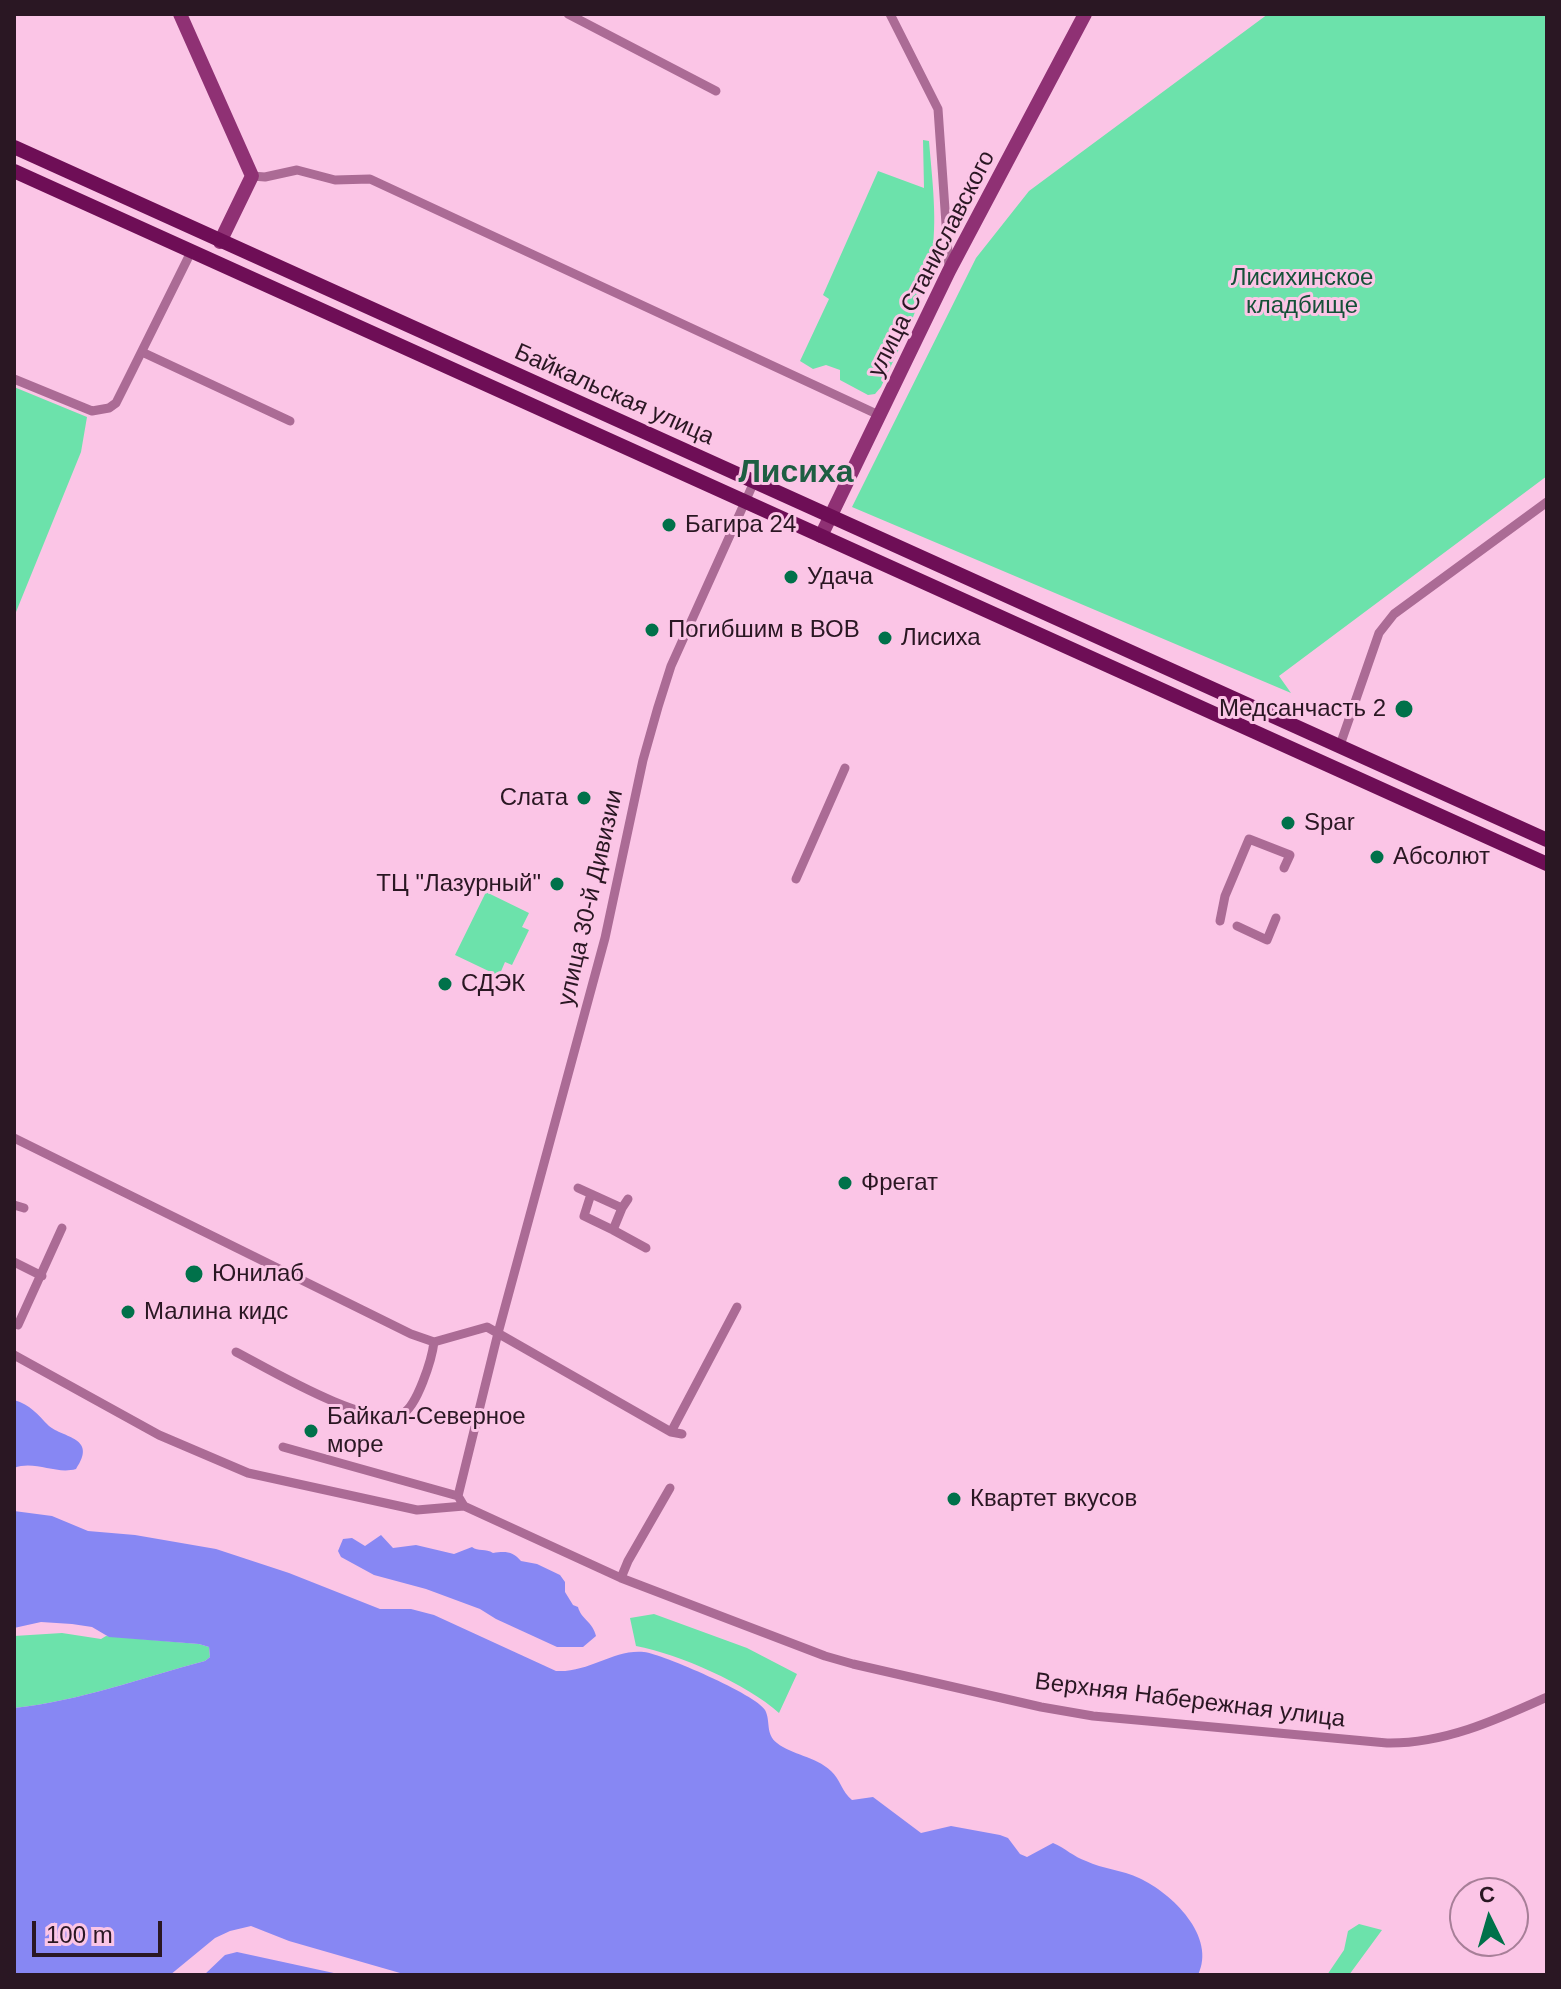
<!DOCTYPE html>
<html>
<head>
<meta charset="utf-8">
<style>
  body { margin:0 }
  #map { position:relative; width:1561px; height:1989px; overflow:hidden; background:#fbc5e6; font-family:Arial,sans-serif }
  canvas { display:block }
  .frame { position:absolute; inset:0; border:16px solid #2a1723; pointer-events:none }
  .north { position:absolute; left:1449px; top:1877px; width:80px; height:80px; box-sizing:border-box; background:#fbc5e6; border:2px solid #a77f98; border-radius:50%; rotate:355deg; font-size:22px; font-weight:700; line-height:32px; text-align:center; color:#2a1723 }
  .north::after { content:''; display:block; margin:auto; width:28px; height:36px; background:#00714a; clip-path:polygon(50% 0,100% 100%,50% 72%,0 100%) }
  .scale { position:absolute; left:32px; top:1921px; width:130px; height:36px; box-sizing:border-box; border:4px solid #2a1723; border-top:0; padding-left:10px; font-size:24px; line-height:28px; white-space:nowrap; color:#2a1723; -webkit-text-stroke:6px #fbc5e6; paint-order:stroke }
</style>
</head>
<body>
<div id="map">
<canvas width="1561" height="1989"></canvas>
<div class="frame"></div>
<div class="north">С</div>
<div class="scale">100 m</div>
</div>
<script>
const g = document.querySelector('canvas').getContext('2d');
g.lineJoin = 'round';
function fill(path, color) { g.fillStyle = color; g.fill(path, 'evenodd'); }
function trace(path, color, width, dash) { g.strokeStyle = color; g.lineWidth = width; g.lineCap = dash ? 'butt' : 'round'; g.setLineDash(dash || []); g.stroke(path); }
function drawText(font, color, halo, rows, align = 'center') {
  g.font = font + ' Arial,sans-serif'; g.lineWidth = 6; g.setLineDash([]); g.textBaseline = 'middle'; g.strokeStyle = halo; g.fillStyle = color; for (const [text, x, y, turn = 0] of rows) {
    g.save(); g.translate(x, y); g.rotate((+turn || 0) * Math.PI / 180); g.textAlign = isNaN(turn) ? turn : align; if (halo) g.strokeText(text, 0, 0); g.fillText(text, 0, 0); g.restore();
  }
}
const green = new Path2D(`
  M1268,14H1547V476L1279,676L1291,693L852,507L976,258L1029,191Z
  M923,140L929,141C932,179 938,222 931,259C922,305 900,346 881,387L875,394L868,395L840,380V370L826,365L813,369L800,361L829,299L823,295L878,171L924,188Z
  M14,387L87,417L81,452L16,612L14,611Z
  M486,892L529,913L522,927L529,930L512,965L505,962L499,976L455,955Z
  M654,1614L747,1648L797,1674L779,1713C747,1684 679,1654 636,1646L630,1618Z
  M62,1633L101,1639L106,1636L199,1644L209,1647L210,1657L205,1661C141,1678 80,1701 14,1708V1636Z
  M1359,1924L1382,1930L1349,1975H1327L1344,1950L1348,1931Z`);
const water = new Path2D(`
  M14,1400C31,1405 37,1414 49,1426C63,1438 98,1437 76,1469C56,1475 35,1460 14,1468Z
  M14,1511L52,1516L88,1531L135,1535L216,1549L289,1573L380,1609H411L434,1615L556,1671C589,1673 613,1649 644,1652C662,1654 757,1695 765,1710C771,1721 765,1734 777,1743C792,1755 815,1756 831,1771C840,1779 842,1792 852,1800L873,1797L921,1833L951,1826L1000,1835L1008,1838L1020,1854L1027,1857L1053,1843C1065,1848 1074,1857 1086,1861C1103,1869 1122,1870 1139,1878C1172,1893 1217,1937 1198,1975H407L289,1941L251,1926L230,1931L215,1938L170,1975H14V1708C80,1701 141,1678 205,1661L210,1657L209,1647L199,1644L109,1637L92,1627L72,1624L41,1622L14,1628Z
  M381,1535L393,1548L416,1545L454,1554L472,1547C478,1552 486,1548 493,1553C505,1551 513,1551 521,1561L537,1564L560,1575L565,1582V1592L573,1605L578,1607C581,1619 593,1622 596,1636L583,1647H557L496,1619L480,1609L426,1589L374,1575L341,1557L338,1551L343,1539L352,1538L365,1546Z
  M237,1952L343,1975H204L225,1955Z`);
const street = new Path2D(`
  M568,14L716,91
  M890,14L938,109L949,267
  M252,176L265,177L297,170L335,180L370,179L881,416
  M142,352L290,421
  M14,379L92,411L109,408L116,403L131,373L191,252
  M1339,748L1379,633L1394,614L1547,502
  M796,879L845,768
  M1220,921L1225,896L1249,839L1290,855L1284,868
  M1237,926L1267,940L1276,918
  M14,1138L411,1334L434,1342L487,1327L671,1432L682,1434
  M578,1188L622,1208L628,1199
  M591,1194L584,1216L613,1230L622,1208
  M14,1205L24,1208
  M613,1230L646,1248
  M14,1262L42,1276
  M18,1325L62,1228
  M236,1352C269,1369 369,1429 402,1414C417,1407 432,1359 434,1342
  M14,1355L159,1435L248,1473L417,1510L464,1506L621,1578L825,1656L853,1664L1041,1707L1093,1716L1387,1743C1444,1744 1496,1720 1547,1697
  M671,1432L737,1307
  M283,1447L458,1496
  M464,1506L458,1496L498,1333L605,938L643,760L658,707L671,666L754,482
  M621,1578L628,1561L670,1488`);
const secondary = new Path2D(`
  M180,14L252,176L220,242
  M821,536L949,271L1085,14`);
const primary = new Path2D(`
  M14,147L1547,840
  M14,171L1547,864`);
const markers = [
  [669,525,8,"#00714a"],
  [791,577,8,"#00714a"],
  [652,630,8,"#00714a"],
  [885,638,8,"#00714a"],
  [1404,709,10,"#00714a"],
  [584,798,8,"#00714a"],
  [1288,823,8,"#00714a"],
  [1377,857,8,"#00714a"],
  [557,884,8,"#00714a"],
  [445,984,8,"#00714a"],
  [845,1183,8,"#00714a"],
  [194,1274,10,"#00714a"],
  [128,1312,8,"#00714a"],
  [311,1431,8,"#00714a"],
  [954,1499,8,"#00714a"]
];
const streetNames = [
  ["улица Станиславского",932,264,-63],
  ["Байкальская улица",614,395,24],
  ["улица 30-й Дивизии",591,898,-77],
  ["Верхняя Набережная улица",1190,1701,7]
];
const parkNames = [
  ["Лисихинское",1302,278],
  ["кладбище",1302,306]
];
const poiNames = [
  ["Багира 24",685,525],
  ["Удача",807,577],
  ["Погибшим в ВОВ",668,630],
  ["Лисиха",901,638],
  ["Медсанчасть 2",1386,709,"right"],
  ["Слата",568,798,"right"],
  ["Spar",1304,823],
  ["Абсолют",1393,857],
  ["ТЦ \"Лазурный\"",541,884,"right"],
  ["СДЭК",461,984],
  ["Фрегат",861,1183],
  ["Юнилаб",212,1274],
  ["Малина кидс",144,1312],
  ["Байкал-Северное",327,1417],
  ["море",327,1445],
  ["Квартет вкусов",970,1499]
];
const districtNames = [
  ["Лисиха",796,473]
];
fill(green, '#6ce2ab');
fill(water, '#8787f3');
trace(street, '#ab6b95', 9);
trace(secondary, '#8f3174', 14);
trace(primary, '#6e0e56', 14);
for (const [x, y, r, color] of markers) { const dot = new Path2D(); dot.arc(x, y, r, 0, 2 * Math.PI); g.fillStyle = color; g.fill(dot); trace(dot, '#fbc5e6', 3); }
drawText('24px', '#2a1723', '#fbc5e6', streetNames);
drawText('24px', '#155138', '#fbc5e6', parkNames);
drawText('24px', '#2a1723', '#fbc5e6', poiNames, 'left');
drawText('bold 32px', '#1e5e42', '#fbc5e6', districtNames);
</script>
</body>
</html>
